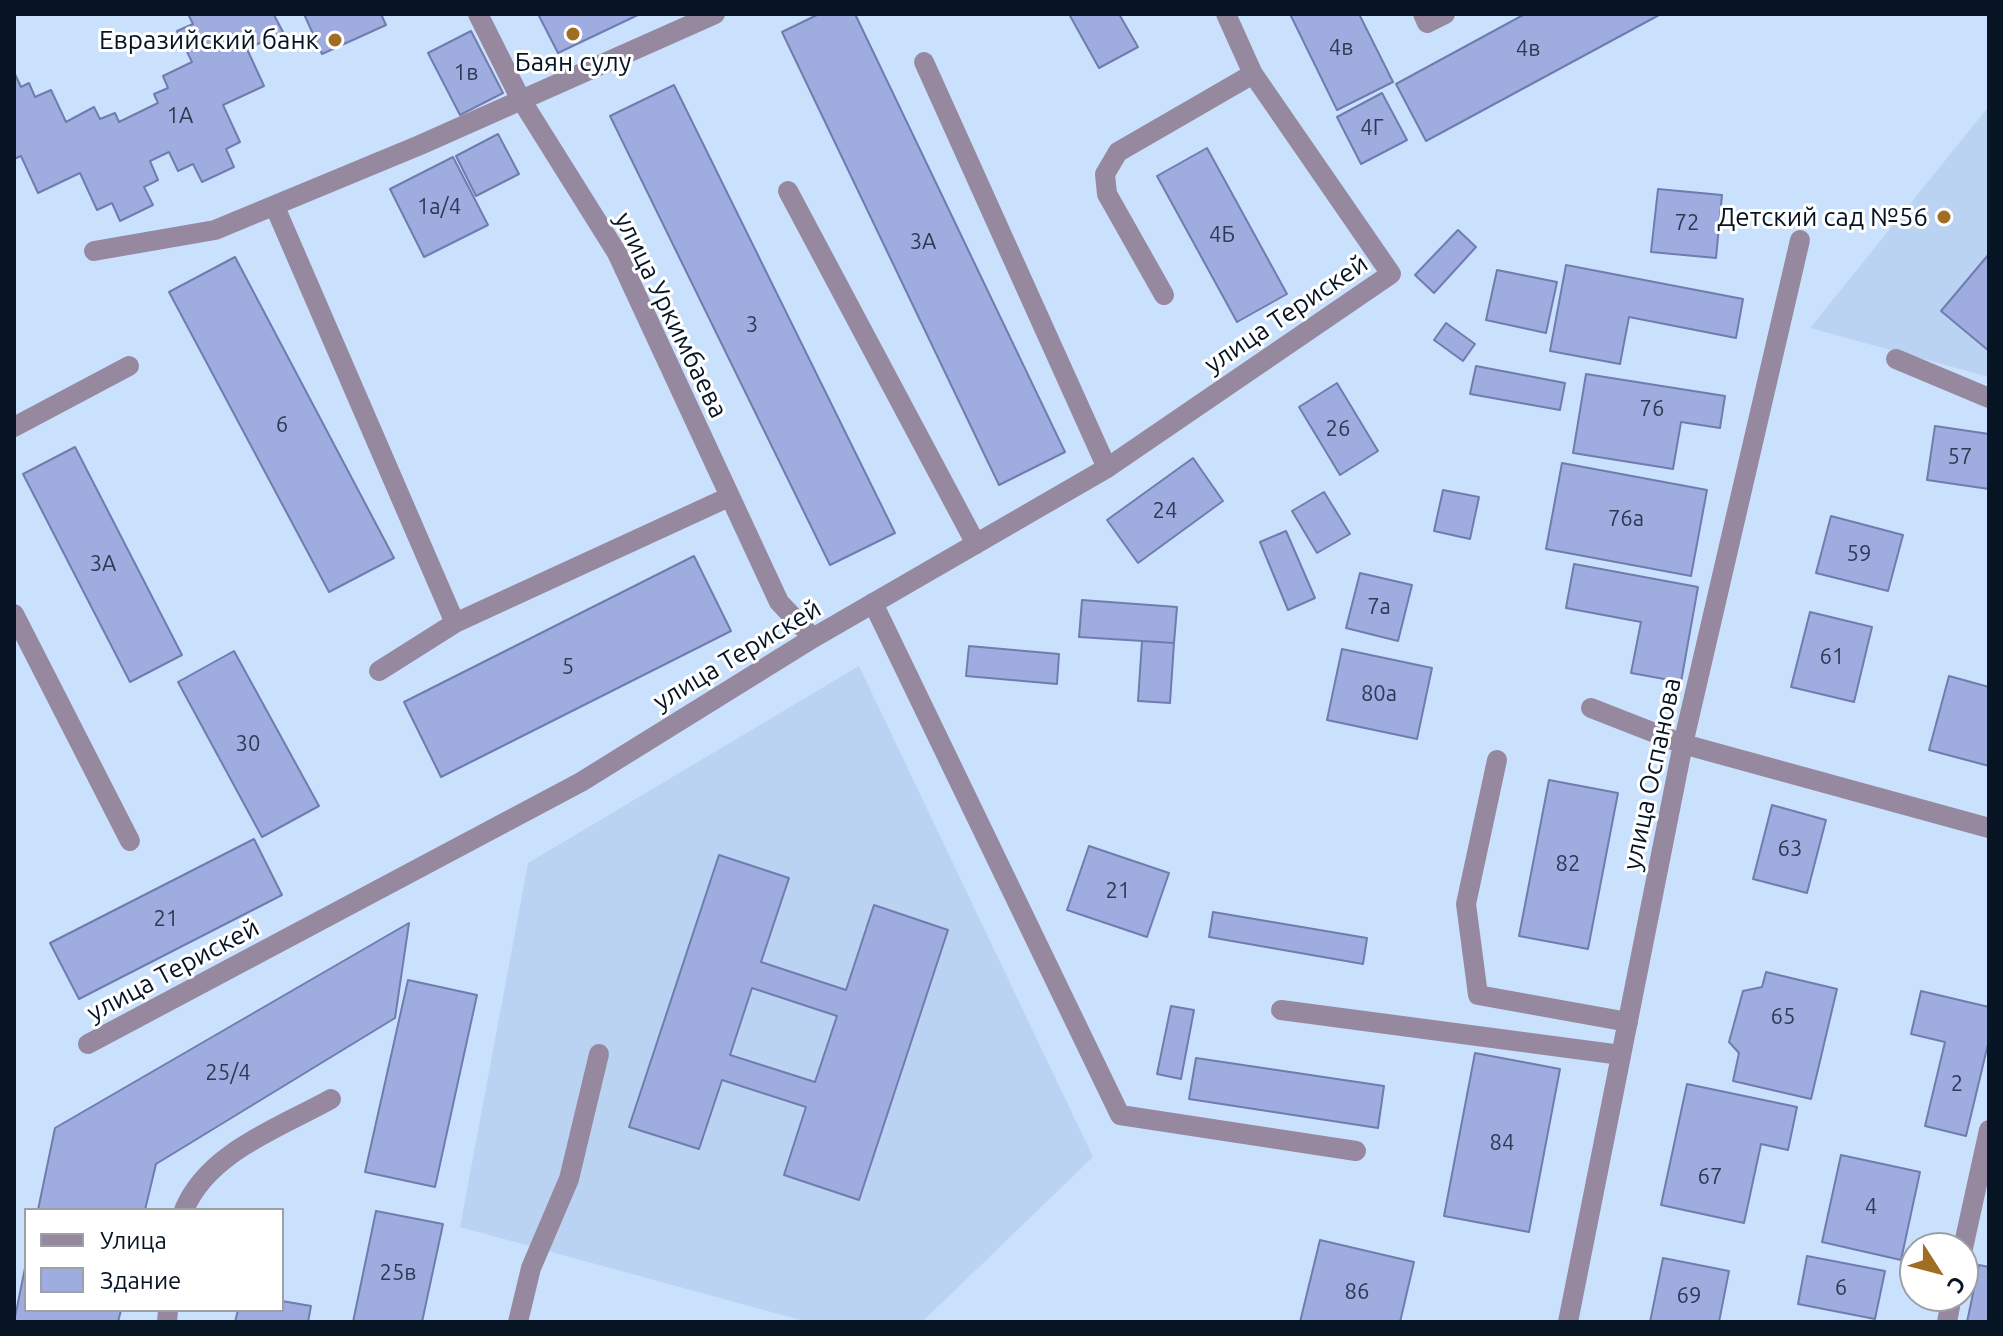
<!DOCTYPE html>
<html>
<head>
<meta charset="utf-8">
<style>
  body { margin:0 }
  #map { position:relative; width:2003px; height:1336px; overflow:hidden; background:#cae1fe; font-family:Ubuntu,sans-serif }
  canvas { display:block }
  .frame { position:absolute; inset:0; border:16px solid #061424; pointer-events:none }
  .legend { position:absolute; left:24px; top:1208px; width:260px; height:104px; box-sizing:border-box; background:#fff; border:2px solid #9ba1a7; margin:0; padding:10px 14px; list-style:none; font-size:24px; color:#061424 }
  .legend li { display:flex; align-items:center; gap:16px; height:40px }
  .legend b { width:40px; border:2px solid #9ba1a7 }
  .north { position:absolute; left:1899px; top:1232px; width:80px; height:80px; box-sizing:border-box; background:#fff; border:2px solid #9ba1a7; border-radius:50%; rotate:126deg; font-size:22px; font-weight:700; line-height:32px; text-align:center; color:#061424 }
  .north::after { content:''; display:block; margin:auto; width:28px; height:36px; background:#a06e23; clip-path:polygon(50% 0,100% 100%,50% 72%,0 100%) }
</style>
</head>
<body>
<div id="map">
<canvas width="2003" height="1336"></canvas>
<div class="frame"></div>
<ul class="legend">
<li><b style="height:10px;background:#96889e"></b>Улица</li>
<li><b style="height:22px;background:#9eace0"></b>Здание</li>
</ul>
<div class="north">С</div>
</div>
<script>
const g = document.querySelector('canvas').getContext('2d');
g.lineJoin = 'round';
function fill(path, color) { g.fillStyle = color; g.fill(path, 'evenodd'); }
function trace(path, color, width, dash) { g.strokeStyle = color; g.lineWidth = width; g.lineCap = dash ? 'butt' : 'round'; g.setLineDash(dash || []); g.stroke(path); }
function drawText(font, color, halo, rows, align = 'center') {
  g.font = font + ' Ubuntu,sans-serif'; g.lineWidth = 6; g.setLineDash([]); g.textBaseline = 'middle'; g.strokeStyle = halo; g.fillStyle = color; for (const [text, x, y, turn = 0] of rows) {
    g.save(); g.translate(x, y); g.rotate((+turn || 0) * Math.PI / 180); g.textAlign = isNaN(turn) ? turn : align; if (halo) g.strokeText(text, 0, 0); g.fillText(text, 0, 0); g.restore();
  }
}
const built = new Path2D(`
  M1989,106V377L1810,328Z
  M859,666L1093,1157L922,1322H808L460,1227L528,863Z`);
const building = new Path2D(`
  M188,14H277L274,15L283,32L247,49L264,86L223,105L240,142L226,149L234,167L202,182L193,164L178,171L169,152L150,161L158,180L144,187L153,205L120,221L112,203L97,210L80,173L38,193L21,156L14,159V72L21,87L29,83L35,97L51,90L66,122L94,107L100,119L115,113L119,122L158,103L154,94L168,88L163,76L192,62L177,31L193,24Z
  M304,14H381L386,25L322,54Z
  M538,14H640L558,53Z
  M819,14H855L1065,452L999,485L782,32Z
  M1069,14H1119L1138,47L1099,68Z
  M1290,14H1359L1393,82L1337,110Z
  M1525,14H1661L1426,141L1396,84Z
  M471,31L503,93L460,115L428,53Z
  M674,85L895,533L830,565L610,116Z
  M1382,93L1407,140L1361,164L1337,117Z
  M498,134L519,174L476,196L456,156Z
  M1207,148L1287,294L1237,322L1157,176Z
  M453,157L488,225L424,257L390,189Z
  M1658,189L1722,195L1716,258L1651,252Z
  M1458,230L1476,247L1434,293L1415,275Z
  M1989,254V351L1941,311Z
  M235,257L394,558L329,592L169,292Z
  M1566,265L1743,299L1736,338L1629,317L1620,364L1550,351Z
  M1497,270L1557,282L1546,333L1486,320Z
  M1446,323L1475,344L1463,361L1434,340Z
  M1476,366L1565,383L1560,410L1470,394Z
  M1586,374L1725,396L1720,428L1681,422L1673,469L1573,453Z
  M1337,383L1378,451L1340,475L1299,407Z
  M1935,426L1989,434V489L1927,480Z
  M75,447L182,655L130,682L23,474Z
  M1193,458L1223,501L1138,563L1107,520Z
  M1562,463L1707,490L1691,576L1546,549Z
  M1443,490L1479,497L1470,539L1434,531Z
  M1324,492L1350,534L1317,553L1292,511Z
  M1831,516L1903,535L1888,591L1816,573Z
  M1286,531L1315,598L1288,610L1260,542Z
  M694,556L731,631L441,777L404,702Z
  M1574,564L1698,587L1681,682L1631,673L1641,622L1566,608Z
  M1360,573L1412,585L1398,641L1346,628Z
  M1082,600L1177,607L1174,643L1079,637Z
  M1810,612L1872,627L1854,702L1791,687Z
  M1142,641L1174,643L1170,703L1138,701Z
  M969,646L1059,654L1057,684L966,676Z
  M1342,649L1432,668L1417,739L1327,720Z
  M234,651L319,806L262,837L178,682Z
  M1949,676L1989,687V766L1929,750Z
  M1549,780L1618,793L1588,949L1519,936Z
  M1772,805L1826,820L1807,893L1753,879Z
  M254,839L282,895L79,999L50,943Z
  M1089,846L1169,873L1147,937L1067,910Z
  M719,855L789,878L761,962L846,990L874,905L948,930L859,1200L784,1175L806,1107L722,1080L699,1149L629,1127ZM752,988L837,1016L815,1082L730,1055Z
  M1213,912L1367,938L1363,964L1209,937Z
  M409,923L395,1018L156,1164L145,1210H38L55,1128Z
  M1766,972L1837,989L1811,1099L1733,1081L1739,1053L1729,1042L1743,991L1762,987Z
  M408,980L477,995L435,1187L365,1172Z
  M1921,991L1989,1007V1040L1966,1136L1925,1126L1945,1042L1911,1034Z
  M1171,1006L1194,1010L1181,1079L1157,1074Z
  M1475,1053L1560,1069L1529,1232L1444,1216Z
  M1196,1058L1384,1086L1378,1128L1189,1099Z
  M1687,1084L1797,1107L1788,1150L1761,1144L1744,1223L1661,1205Z
  M1841,1155L1920,1172L1901,1260L1822,1242Z
  M376,1211L443,1224L422,1322H353Z
  M1320,1240L1414,1262L1400,1322H1300Z
  M1807,1256L1885,1271L1875,1319L1798,1304Z
  M1663,1258L1729,1271L1719,1322H1650Z
  M26,1263V1310H121L118,1322H14Z
  M1979,1265L1989,1267V1322H1967Z
  M282,1301L311,1306L308,1322H235L238,1310H282Z`);
const service = new Path2D(`
  M1423,14L1427,23L1445,14
  M924,62L1107,468
  M788,191L976,544
  M275,207L455,623
  M94,251L215,230L420,145L715,14
  M1896,359L1989,398
  M14,427L129,366
  M873,603L1120,1115L1356,1151
  M14,614L130,841
  M379,671L455,623L729,497
  M1497,760L1466,904L1478,995L1628,1022
  M1281,1010L1621,1055
  M184,1210C208,1152 279,1128 331,1099
  M167,1322L168,1310
  M518,1322L531,1268L569,1179L599,1054`);
const minor = new Path2D(`
  M478,14L520,98L617,253L779,602L813,638
  M1164,295L1107,194L1105,174L1118,152L1253,74
  M1591,708L1683,744L1989,828
  M88,1044L581,782L813,638L1107,468L1391,274L1253,74L1226,14
  M1963,1248L1989,1130
  M1568,1322L1683,744L1800,240
  M1947,1322L1952,1296`);
const markers = [
  [573,34,8,"#a06e23"],
  [335,40,8,"#a06e23"],
  [1944,217,8,"#a06e23"]
];
const numberNames = [
  ["4в",1341,48],
  ["4в",1528,49],
  ["1в",466,73],
  ["1А",180,116],
  ["4Г",1372,128],
  ["1а/4",439,207],
  ["72",1687,223],
  ["4Б",1222,235],
  ["3А",923,242],
  ["3",752,325],
  ["76",1652,409],
  ["6",282,425],
  ["26",1338,429],
  ["57",1960,457],
  ["24",1165,511],
  ["76а",1626,519],
  ["59",1859,554],
  ["3А",103,564],
  ["7а",1379,607],
  ["61",1832,657],
  ["5",568,667],
  ["80а",1379,694],
  ["30",248,744],
  ["63",1790,849],
  ["82",1568,864],
  ["21",1118,891],
  ["21",166,919],
  ["65",1783,1017],
  ["25/4",228,1073],
  ["2",1957,1084],
  ["84",1502,1143],
  ["67",1710,1177],
  ["4",1871,1207],
  ["25в",398,1273],
  ["6",1841,1288],
  ["86",1357,1292],
  ["69",1689,1296]
];
const poiNames = [
  ["Евразийский банк",319,40],
  ["Баян сулу",573,62,"center"],
  ["Детский сад №56",1928,217]
];
const streetNames = [
  ["улица Терискей",1286,314,-34],
  ["улица Уркимбаева",671,315,64],
  ["улица Терискей",737,655,-31],
  ["улица Оспанова",1652,774,-78],
  ["улица Терискей",173,970,-28]
];
fill(built, '#bad3f2');
fill(building, '#9eace0');
trace(building, '#707cae', 2);
trace(service, '#96889e', 20);
trace(minor, '#96889e', 20);
for (const [x, y, r, color] of markers) { const dot = new Path2D(); dot.arc(x, y, r, 0, 2 * Math.PI); g.fillStyle = color; g.fill(dot); trace(dot, '#fff', 3); }
drawText('22px', '#2c3a53', null, numberNames);
drawText('26px', '#061424', '#fff', poiNames, 'right');
drawText('26px', '#061424', '#fff', streetNames);
</script>
</body>
</html>
